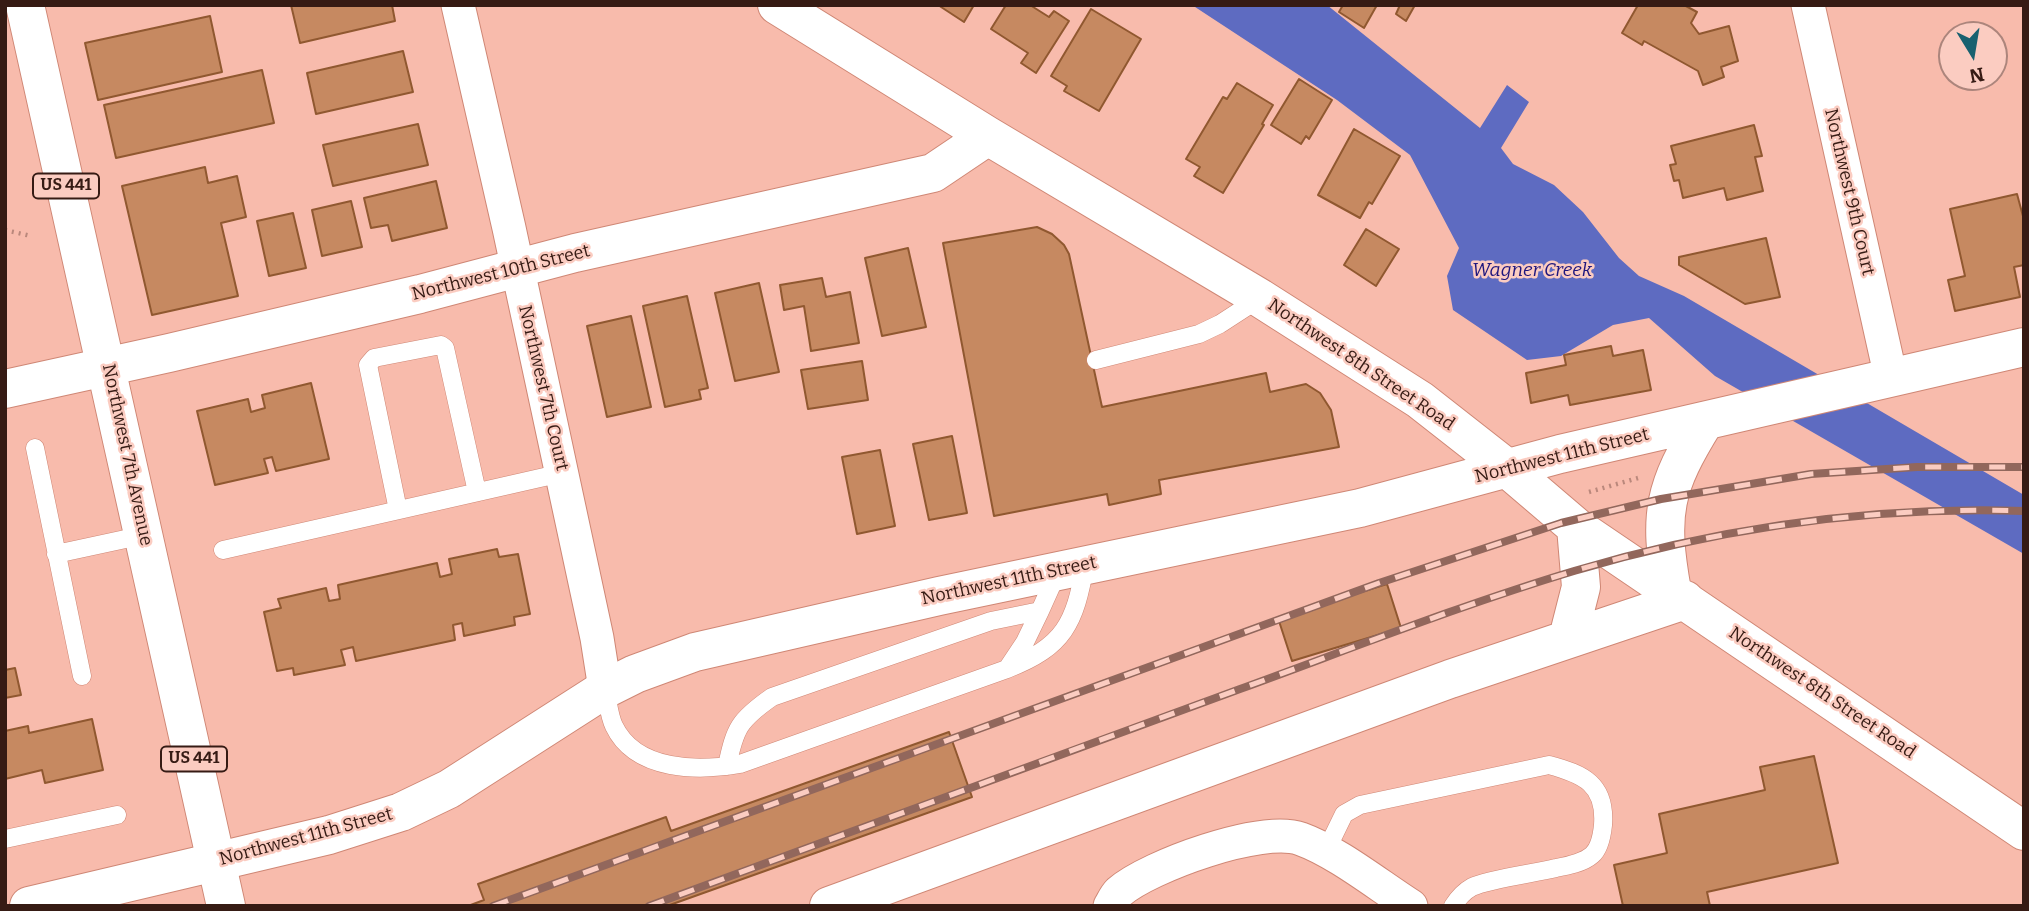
<!DOCTYPE html>
<html>
<head>
<meta charset="utf-8">
<style>
  body { margin:0 }
  #map { position:relative; width:2029px; height:911px; overflow:hidden; background:#f8bbac; font-family:Bitter,serif }
  canvas { display:block }
  .frame { position:absolute; inset:0; border:7px solid #361b14; pointer-events:none }
  .north { position:absolute; left:1938px; top:21px; width:70px; height:70px; box-sizing:border-box; background:#fbccc1; border:2px solid #ac857c; border-radius:50%; rotate:169deg; font-size:19px; font-weight:700; line-height:28px; text-align:center; color:#361b14 }
  .north::after { content:''; display:block; margin:auto; width:24px; height:32px; background:#186170; clip-path:polygon(50% 0,100% 100%,50% 72%,0 100%) }
</style>
</head>
<body>
<div id="map">
<canvas width="2029" height="911"></canvas>
<div class="frame"></div>
<div class="north">N</div>
</div>
<script>
const g = document.querySelector('canvas').getContext('2d');
g.lineJoin = 'round';
function fill(path, color) { g.fillStyle = color; g.fill(path, 'evenodd'); }
function trace(path, color, width, dash) { g.strokeStyle = color; g.lineWidth = width; g.lineCap = dash ? 'butt' : 'round'; g.setLineDash(dash || []); g.stroke(path); }
function drawText(font, color, halo, rows, align = 'center') {
  g.font = font + ' Bitter,serif'; g.lineWidth = 5; g.setLineDash([]); g.textBaseline = 'middle'; g.strokeStyle = halo; g.fillStyle = color; for (const [text, x, y, turn = 0] of rows) {
    g.save(); g.translate(x, y); g.rotate((+turn || 0) * Math.PI / 180); g.textAlign = isNaN(turn) ? turn : align; if (halo) g.strokeText(text, 0, 0); g.fillText(text, 0, 0); g.restore();
  }
}
const water = new Path2D(`
  M1192,5H1327L1480,128L1507,85L1529,102L1501,148L1513,164L1554,185L1583,212L1619,258L1639,276L1684,296L2024,495V554L1715,376L1649,318L1613,325L1561,356L1527,360L1453,310L1447,276L1459,248L1410,155L1337,100Z`);
const building = new Path2D(`
  M291,5H392L395,21L300,43Z
  M938,5H974L964,22Z
  M1006,5H1030L1049,17L1054,11L1069,21L1036,73L1021,63L1028,53L991,29Z
  M1343,5H1377L1364,28L1339,12Z
  M1400,5H1415L1406,21L1396,14Z
  M1638,5H1684L1697,12L1691,23L1699,34L1729,26L1738,61L1721,67L1724,77L1703,85L1698,71L1644,41L1642,45L1622,33Z
  M1091,9L1141,39L1099,111L1064,91L1067,86L1051,76Z
  M210,16L222,72L98,100L85,43Z
  M403,51L413,92L316,114L307,73Z
  M262,70L274,123L116,158L104,105Z
  M1299,79L1332,100L1309,139L1306,136L1301,144L1271,125Z
  M1237,83L1273,105L1262,124L1264,125L1223,193L1194,176L1200,167L1186,159L1223,97L1227,99Z
  M418,124L428,165L333,186L323,145Z
  M1754,125L1762,156L1755,157L1763,191L1727,200L1724,188L1683,198L1679,180L1674,181L1670,165L1676,164L1671,146Z
  M1354,129L1400,156L1372,204L1369,202L1360,218L1318,195Z
  M205,167L208,183L237,176L246,217L221,223L238,296L152,315L122,186Z
  M436,181L447,228L392,241L388,225L371,228L364,198Z
  M2017,194L2024,220V265L2014,267L2020,297L1955,311L1948,280L1965,276L1950,209Z
  M351,201L362,247L322,256L312,210Z
  M293,213L306,268L269,276L257,221Z
  M1037,227L1052,234L1064,245L1069,254L1102,407L1266,373L1270,392L1306,384L1320,393L1331,410L1339,447L1159,480L1161,494L1109,505L1107,494L994,516L943,243Z
  M1366,229L1399,249L1376,286L1344,265Z
  M1766,238L1780,297L1745,304L1679,265V257Z
  M908,248L926,327L882,336L865,258Z
  M822,278L826,297L850,292L859,343L811,351L804,306L784,310L780,285Z
  M759,283L779,372L735,381L715,293Z
  M687,296L708,388L699,390L701,399L665,407L643,306Z
  M631,316L651,407L607,417L587,326Z
  M1611,346L1613,356L1643,350L1651,390L1570,405L1568,395L1531,403L1526,373L1566,365L1564,355Z
  M862,361L868,400L808,409L801,370Z
  M311,383L329,459L276,471L272,457L264,459L268,473L215,485L197,411L248,399L251,412L265,408L262,395Z
  M952,436L967,513L929,520L913,444Z
  M880,450L895,526L857,534L842,457Z
  M497,549L499,557L518,554L530,614L514,617L515,625L464,636L462,623L453,625L455,640L356,661L353,647L341,650L345,665L294,675L293,668L277,671L264,612L281,608L278,599L326,588L329,601L340,599L338,585L437,563L440,577L452,574L449,559Z
  M1387,584L1401,628L1292,661L1278,618Z
  M15,668L21,695L5,698V670Z
  M92,719L103,770L45,783L42,770L5,779V731L28,726L29,733Z
  M949,732L972,797L667,906H468L484,900L478,884L666,817L671,831Z
  M1814,756L1838,863L1707,892L1710,906H1623L1614,865L1667,853L1659,814L1765,790L1760,767Z`);
const path = new Path2D(`
  M5,230L31,236
  M1589,492L1638,478`);
const lane = new Path2D(`
  M1096,360L1199,334L1220,324L1260,298
  M35,448L82,676
  M398,510L368,365L374,358L441,345L445,348L477,492
  M223,550L562,473
  M56,554L144,535
  M1007,669C1064,647 1075,623 1085,565
  M605,689C608,701 609,716 614,726C636,772 699,771 740,764L1007,669L1025,642L1040,611
  M727,766C735,728 739,720 772,697L991,621L1040,611L1058,571
  M5,839L117,815
  M1326,851L1344,814L1360,805L1549,765C1583,774 1606,784 1603,825C1602,835 1599,849 1592,855C1583,863 1567,866 1556,868C1536,873 1488,879 1472,887C1463,892 1458,898 1453,906`);
const street = new Path2D(`
  M458,5L509,228L597,638L605,689
  M1808,5L1891,378
  M1110,906C1113,901 1115,896 1119,892C1149,866 1262,825 1301,839C1337,852 1378,885 1411,906`);
const secondary = new Path2D(`
  M777,5L988,136L1260,298L1420,400L1508,469L1576,527L2024,831
  M5,389L169,353L420,294L575,253L933,173L988,136
  M1672,591C1658,513 1664,487 1705,421
  M1568,638L1581,587L1576,527
  M29,906L329,835L401,812L449,789L605,689L635,674L695,652L939,596L1360,508L1560,454L2024,347
  M829,906L1450,679L1685,600`);
const primary = new Path2D(`
  M25,5L226,906`);
const rail = new Path2D(`
  M493,906L1379,583L1561,523L1661,499L1811,474L1917,467H2024
  M649,906C846,834 1042,761 1240,689C1350,649 1461,605 1574,571C1719,528 1873,506 2024,511`);
const shields = [
  [66,186,66],
  [194,759,66]
];
const shieldNames = [
  ["US 441",66,186],
  ["US 441",194,759]
];
const streetNames = [
  ["Northwest 9th Court",1849,192,77],
  ["Northwest 10th Street",501,273,-14],
  ["Northwest 8th Street Road",1361,365,34],
  ["Northwest 7th Court",543,388,77],
  ["Northwest 7th Avenue",127,455,78],
  ["Northwest 11th Street",1562,456,-14],
  ["Northwest 11th Street",1009,581,-12],
  ["Northwest 8th Street Road",1822,693,34],
  ["Northwest 11th Street",306,837,-15]
];
const waterNames = [
  ["Wagner Creek",1532,271]
];
fill(water, '#5e6bc1');
fill(building, '#c68961');
trace(building, '#905830', 2);
trace(lane, '#cf8775', 19);
trace(street, '#cf8775', 35);
trace(secondary, '#cf8775', 40);
trace(primary, '#cf8775', 40);
trace(path, '#ba887c', 4.5, [2, 5]);
trace(lane, '#fff', 18);
trace(street, '#fff', 33);
trace(secondary, '#fff', 38);
trace(primary, '#fff', 38);
trace(rail, '#92675c', 8);
trace(rail, '#fbccc1', 5, [16]);
for (const [x, y, w] of shields) { const box = new Path2D(); box.roundRect(x - w / 2, y - 12.5, w, 25, 5); g.fillStyle = '#fbccc1'; g.fill(box); trace(box, '#361b14', 2); }
drawText('bold 16px', '#361b14', null, shieldNames);
drawText('18px', '#361b14', '#fbccc1', streetNames);
drawText('italic 19px', '#1f167d', '#fbccc1', waterNames);
</script>
</body>
</html>
